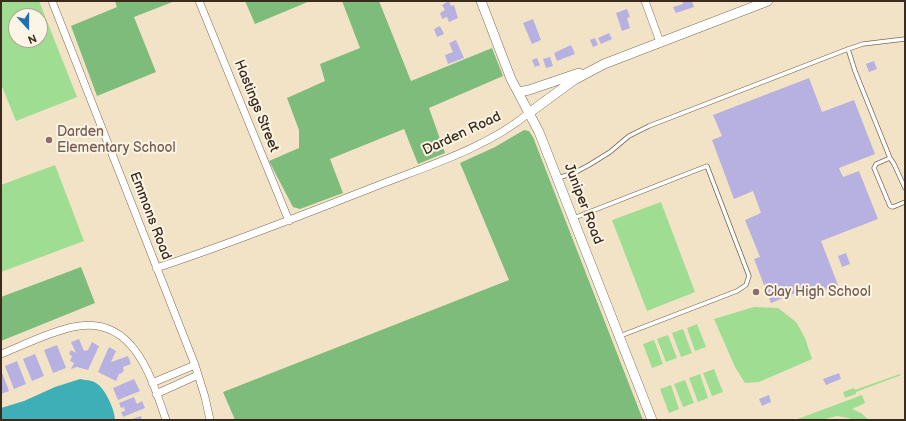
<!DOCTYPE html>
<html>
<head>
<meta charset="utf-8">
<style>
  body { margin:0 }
  #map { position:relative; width:906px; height:421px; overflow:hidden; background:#f3e3c6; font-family:"Balsamiq Sans",sans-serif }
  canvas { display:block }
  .frame { position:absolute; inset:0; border:2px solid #3b2a1e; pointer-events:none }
  .north { position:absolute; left:8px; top:8px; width:40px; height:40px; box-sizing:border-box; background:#fcf5e5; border:1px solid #afa495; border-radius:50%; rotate:159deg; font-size:11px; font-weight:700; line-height:16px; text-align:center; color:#3b2a1e }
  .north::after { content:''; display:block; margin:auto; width:14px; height:18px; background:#1f6fb2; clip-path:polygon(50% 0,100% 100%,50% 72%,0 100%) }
</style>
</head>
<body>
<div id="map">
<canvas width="906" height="421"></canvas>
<div class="frame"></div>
<div class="north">N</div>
</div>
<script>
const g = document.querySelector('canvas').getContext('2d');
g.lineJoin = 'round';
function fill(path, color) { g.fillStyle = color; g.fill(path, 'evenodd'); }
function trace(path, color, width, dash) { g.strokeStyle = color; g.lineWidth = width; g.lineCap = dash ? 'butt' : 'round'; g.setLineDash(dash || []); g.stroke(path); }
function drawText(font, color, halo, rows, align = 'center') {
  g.font = font + ' "Balsamiq Sans",sans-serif'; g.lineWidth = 4; g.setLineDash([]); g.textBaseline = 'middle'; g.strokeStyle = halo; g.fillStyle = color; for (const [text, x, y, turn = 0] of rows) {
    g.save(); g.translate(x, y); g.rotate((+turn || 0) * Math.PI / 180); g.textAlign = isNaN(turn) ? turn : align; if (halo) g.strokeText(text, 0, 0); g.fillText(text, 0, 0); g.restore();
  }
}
const green = new Path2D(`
  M1,1H39L77,97L16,121L1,84ZM16,16H40V40H16Z
  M55,165L84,241L1,272V185Z
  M661,202L695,292L647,311L612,220Z
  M754,307L778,308L796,322L805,338L812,359L759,382L745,383L735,367L714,319Z
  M697,324L706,347L695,351L687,328Z
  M683,329L692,353L681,357L672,333Z
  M668,335L677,358L666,362L657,339Z
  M654,340L663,364L652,368L643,344Z
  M714,369L723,392L712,396L703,373Z
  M700,374L708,398L698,402L689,378Z
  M900,374L901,375L856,392V394L845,398L843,392L854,388L855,390Z
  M685,380L694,403L683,407L674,384Z
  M671,385L679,409L669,413L660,389Z
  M862,395L865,403L852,409L861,413L869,420H854L848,418L837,416L821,420H795Z`);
const forest = new Path2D(`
  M115,1H175L134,17L156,72L97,96L71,26L117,7Z
  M245,1H310L255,24Z
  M342,1H379L411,81L492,48L503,76L429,108L445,153L418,164L404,129L330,159L343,193L300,209L293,207L269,161L299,148V130L287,98L325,81L320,64L360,48Z
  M524,130L529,131L533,137L643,420H235L223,392L509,280L460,163L495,147Z
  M81,267L95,303L1,341V297Z`);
const water = new Path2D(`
  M80,379C84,380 92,380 96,383C105,388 115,410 115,420H1V408L24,401L55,387Z`);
const building = new Path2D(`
  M449,1L451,6L454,5L458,18L449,22L447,17L442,19L440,13L445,10L442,5Z
  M682,1H692L694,7L676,13L673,7L683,4Z
  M627,9L630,17L627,18L630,28L622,31L616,13Z
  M533,19L541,40L532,44L523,23Z
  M440,26L444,34L437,37L434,29Z
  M609,33L612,39L601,44L598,38Z
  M595,38L598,45L593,47L590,40Z
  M456,40L464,58L448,64L445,55L453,52L449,43Z
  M571,45L575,54L557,61L554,53Z
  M550,57L553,66L546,68L543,59Z
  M537,58L540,65L535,67L532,60Z
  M874,61L877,69L869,72L866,64Z
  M809,78L822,112L854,100L875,154L839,168L843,177L859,171L878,219L821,241L838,285L813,294L810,287L771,303L754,259L760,257L745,220L761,213L753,191L734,199L712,140L722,136L713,115Z
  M846,253L850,264L842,267L838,256Z
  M79,339L84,351L88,350L92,342L99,346L88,370L77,367L71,369L74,363L70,361L72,356L69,354L71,350L76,353L71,342Z
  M57,345L66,368L53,373L44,350Z
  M109,347L116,351L111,362L128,356L131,364L123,367L124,370L122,373L119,374L116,381L98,372Z
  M35,354L44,376L32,381L23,359Z
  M17,361L26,384L14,389L5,366Z
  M1,370L9,391L1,394Z
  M839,373L841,379L826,385L823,379Z
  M134,379L140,391L118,400L113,388Z
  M769,395L771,402L762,406L759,399Z
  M134,397L137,404L142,401L145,408L123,417L121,412L125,411L124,407L121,408L119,403Z
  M141,416L142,420H129Z`);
const service = new Path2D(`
  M848,49L855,71L890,158L894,164L905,188
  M890,158L876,164L874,168L890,206L893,207L905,202
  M558,178L574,173L589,165L610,152L629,136L649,126L848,49L863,44L905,39
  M574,218L707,166L749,276L746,285L737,291L620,336`);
const minor = new Path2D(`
  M52,1L195,365L205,397L210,420
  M199,1L289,221
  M645,1L660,42
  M156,268C230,244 302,215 374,187C427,166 485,149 529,113
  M1,354C24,345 49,332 73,327C133,314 151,376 166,420
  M152,383L195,365
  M156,394L198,375`);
const tertiary = new Path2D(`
  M481,1L511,79L539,132L652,420
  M518,92L529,90L579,73
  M529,113L574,80L604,64L768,1`);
const markers = [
  [49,140,4,"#8d6e63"],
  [756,292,4,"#8d6e63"]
];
const streetNames = [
  ["Hastings Street",256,106,68],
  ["Darden Road",462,134,-25],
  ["Juniper Road",583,204,69],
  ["Emmons Road",150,216,69]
];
const educationNames = [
  ["Darden",57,132],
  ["Elementary School",57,148],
  ["Clay High School",764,292]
];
fill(green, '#9edd92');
fill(forest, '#7ebc7c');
fill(water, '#3eafb7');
fill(building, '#b7b1e1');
trace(service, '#7b6b59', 5);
trace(minor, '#7b6b59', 8);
trace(tertiary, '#7b6b59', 10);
trace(service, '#fff', 3.5);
trace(minor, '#fff', 7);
trace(tertiary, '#fff', 9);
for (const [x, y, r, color] of markers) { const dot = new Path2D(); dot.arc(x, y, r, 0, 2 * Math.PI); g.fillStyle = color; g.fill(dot); trace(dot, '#fcf5e5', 1.5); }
drawText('14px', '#3b2a1e', '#fcf5e5', streetNames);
drawText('14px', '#785e54', '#fcf5e5', educationNames, 'left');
</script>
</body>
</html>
